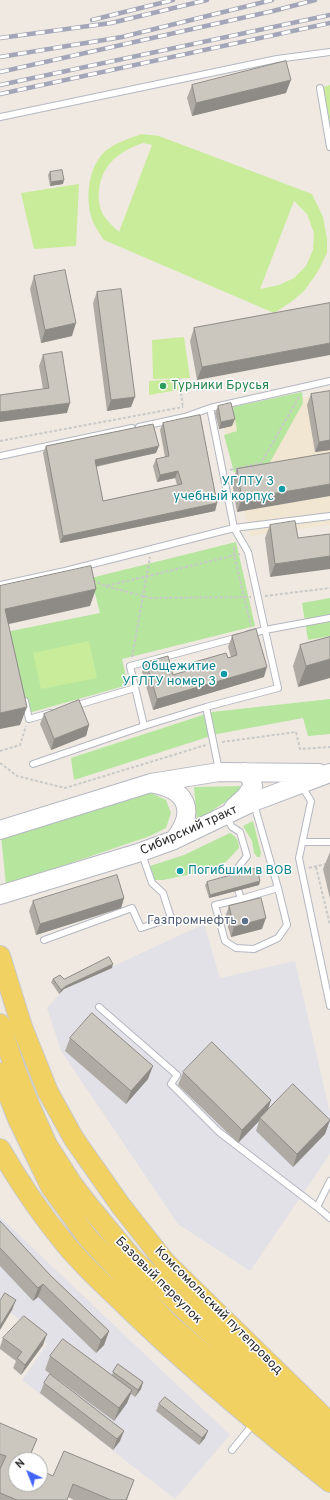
<!DOCTYPE html>
<html>
<head>
<meta charset="utf-8">
<style>
  body { margin:0 }
  #map { position:relative; width:330px; height:1500px; overflow:hidden; background:#efe9e1; font-family:Overpass,sans-serif }
  canvas { display:block }
  .north { position:absolute; left:8px; top:1452px; width:40px; height:40px; box-sizing:border-box; background:#fff; border:1px solid #ababab; border-radius:50%; rotate:317deg; font-size:11px; font-weight:700; line-height:16px; text-align:center; color:#2e2e2e }
  .north::after { content:''; display:block; margin:auto; width:14px; height:18px; background:#4264fb; clip-path:polygon(50% 0,100% 100%,50% 72%,0 100%) }
</style>
</head>
<body>
<div id="map">
<canvas width="330" height="1500"></canvas>
<div class="north">N</div>
</div>
<script>
const g = document.querySelector('canvas').getContext('2d');
g.lineJoin = 'round';
function fill(path, color) { g.fillStyle = color; g.fill(path, 'evenodd'); }
function trace(path, color, width, dash) { g.strokeStyle = color; g.lineWidth = width; g.lineCap = dash ? 'butt' : 'round'; g.setLineDash(dash || []); g.stroke(path); }
function drawText(font, color, halo, rows, align = 'center') {
  g.font = font + ' Overpass,sans-serif'; g.lineWidth = 3; g.setLineDash([]); g.textBaseline = 'middle'; g.strokeStyle = halo; g.fillStyle = color; for (const [text, x, y, turn = 0] of rows) {
    g.save(); g.translate(x, y); g.rotate((+turn || 0) * Math.PI / 180); g.textAlign = isNaN(turn) ? turn : align; if (halo) g.strokeText(text, 0, 0); g.fillText(text, 0, 0); g.restore();
  }
}
const industrial = new Path2D(`
  M204,924L220,978L295,961L330,1113V1154L250,1271L178,1224L61,1051L47,1008L64,989Z
  M0,1217L230,1435L175,1499L22,1380L47,1344L0,1303Z`);
const education = new Path2D(`
  M330,391V525L250,536L222,419Z`);
const green = new Path2D(`
  M302,392L303,403L269,464L234,472L224,435L237,431L233,407Z
  M236,542L255,626L122,659L128,685L25,714L6,632L100,613L91,578Z
  M330,598V636L308,640L302,603Z
  M330,699V734L308,736L303,718L217,734L74,780L71,758L212,712Z
  M244,786V789L197,821L194,787Z
  M151,793L166,800L171,813L166,828L150,836L6,885L1,836L63,820Z
  M253,821L261,853L260,857H257L254,853L252,841L243,826Z
  M230,833C236,836 239,841 239,848L222,866L215,869L163,880H155L150,866L184,855Z`);
const pitch = new Path2D(`
  M330,85V137L320,88Z
  M142,134L159,136L312,194L323,217L327,239V253L317,273L304,291L291,302L274,313L104,240C100,235 97,229 94,224C84,203 87,164 108,149C118,142 130,138 142,134ZM143,143L152,145L119,232C114,227 108,222 104,216C99,208 98,199 99,190C102,164 120,151 143,143ZM294,201L307,214L314,233L313,250L306,266L294,278L279,285L260,289Z
  M79,184L76,246L34,249L21,193Z
  M184,337L190,378L153,379L152,340Z
  M178,379V390L149,395V381Z
  M89,641L97,678L41,689L33,653Z`);
const path = new Path2D(`
  M179,378L183,408
  M0,441L183,407
  M230,470L261,463L299,397
  M234,547V555L251,626
  M93,581L106,586L240,554
  M106,586L150,598L251,597
  M265,596L330,588
  M132,657L150,557
  M222,742L296,732L300,749L330,747
  M0,751L20,745L26,726
  M0,763L17,776L65,788L206,745
  M316,867L330,925
  M309,868L330,863`);
const lane = new Path2D(`
  M320,88L330,147
  M0,117L277,59L330,52
  M210,408L234,528L248,552L265,630L330,618
  M139,427L185,417L210,408L330,381
  M0,456L132,428
  M0,585L65,571L234,528L330,516
  M25,701L29,719L50,713
  M74,706L135,688
  M144,726L130,666L239,637
  M33,764L144,726L206,707
  M219,770L206,707L278,688L265,630L249,634
  M301,785L311,801L299,858L330,1006
  M226,817L232,827L240,832L247,856L233,874L241,899L278,888L254,804
  M303,842H330
  M241,899L215,905L225,941L236,948L254,949L278,938L287,925L278,888
  M44,940L132,908L141,928L171,918L163,893L152,883L142,854
  M99,1007L177,1075L171,1084L219,1132L317,1207
  M330,1181L317,1207L330,1218
  M232,1450L254,1423`);
const secondary = new Path2D(`
  M154,784C188,790 196,812 174,840
  M233,808L246,796L253,786L251,779L245,772
  M0,830L151,783L219,772L319,773
  M0,895L141,852L174,840L253,802L330,773`);
const primary = new Path2D(`
  M0,956L22,1027L48,1092L74,1139L121,1206L165,1262L330,1423
  M0,1024L15,1069L28,1102L47,1145L72,1184L89,1206L132,1258L182,1307L330,1441
  M0,1073L18,1119L51,1187L88,1238L168,1323L330,1463
  M0,1149C19,1182 43,1217 67,1246C83,1265 102,1283 120,1300C186,1365 258,1424 330,1482`);
const rail = new Path2D(`
  M92,20L173,0
  M0,38L111,23L207,0
  M0,57L122,37L272,0
  M0,72L273,11L315,0
  M0,85L330,15
  M0,94L330,23`);
const wall = new Path2D(`
  M192,85L286,93L192,116L187,98Z
  M50,172L63,184L50,186L48,175Z
  M34,276L72,336L41,343L30,289Z
  M97,292L131,407L107,411L93,303Z
  M330,303L197,380L190,341L194,328Z
  M43,355L67,413L43,389L39,366Z
  M330,391V450L315,452L307,405L311,394Z
  M218,406L232,426L219,429L215,413Z
  M163,423L217,503L215,511L60,543L43,453L46,446L156,453L96,467L103,501L177,485L175,478L157,482L153,466L156,459L165,457L160,430Z
  M330,453L237,512L232,482L237,469Z
  M270,525L298,538L270,577L265,538Z
  M232,636L264,677L153,710L142,672L146,662L173,675L181,673L184,665L231,657L228,647Z
  M330,637L298,687L293,666L300,645Z
  M44,714L89,725L86,736L51,750L40,724Z
  M330,852V899L323,869Z
  M260,881L259,885L209,898L205,885L207,882Z
  M124,898L121,908L36,935L29,911L33,901Z
  M229,906L262,929L231,937L225,917Z
  M112,968L64,989L59,994L51,982L53,979H64Z
  M70,1038L148,1079L126,1104L65,1051Z
  M183,1072L268,1110L330,1120L325,1134L293,1167L256,1131L259,1121L238,1143L178,1085Z
  M0,1221L51,1276L109,1331L104,1345L96,1353L38,1297L33,1301L0,1266Z
  M3,1338L43,1345L21,1375L13,1368L16,1361L0,1349V1347Z
  M50,1356L112,1375L113,1372L143,1382L141,1389L135,1397L131,1394L127,1403L114,1421L45,1370Z
  M44,1383L120,1441L113,1450L40,1393Z
  M159,1404L205,1438L199,1445L156,1411Z
  M0,1423L32,1452L29,1460H16L53,1476L134,1480L127,1500H74L68,1497L67,1500H0Z`);
const shadedWall = new Path2D(`
  M291,80L286,93L192,116L196,103Z
  M64,180L63,184L50,186L51,182Z
  M76,323L72,336L41,343L45,330Z
  M330,343V355L197,380L202,367Z
  M135,397L131,407L107,411L111,400Z
  M70,403L67,413L0,422V412Z
  M235,419L232,426L219,429L221,422Z
  M330,440V450L315,452L319,442Z
  M159,446L156,453L92,467L95,460Z
  M178,471L175,478L157,482L160,475Z
  M330,484V496L237,512L242,499Z
  M217,503L215,511L60,543L63,536Z
  M330,556V569L270,577L275,564Z
  M96,589L90,606L0,626L5,609Z
  M330,659V678L298,687L306,666Z
  M267,667L264,677L153,710L157,699Z
  M27,707L20,725L0,729V713Z
  M89,725L86,736L51,750L54,739Z
  M260,881L259,885L209,898L210,895Z
  M124,898L121,908L36,935L40,924Z
  M266,918L262,929L231,937L234,927Z
  M113,964L112,968L64,989L59,994L61,990L66,986Z
  M153,1066L148,1079L126,1104L131,1091Z
  M271,1100L267,1113L260,1118L259,1121L238,1143L242,1130Z
  M330,1120L325,1134L293,1167L297,1154Z
  M43,1284L38,1297L33,1301L38,1288Z
  M16,1300L12,1310L0,1330V1326Z
  M109,1331L104,1345L96,1353L101,1340Z
  M47,1334L43,1345L21,1375L25,1365Z
  M143,1382L141,1389L135,1397L138,1390Z
  M132,1390L127,1403L114,1421L119,1408Z
  M124,1431L120,1441L113,1450L117,1439Z
  M208,1431L205,1438L199,1445L202,1438Z`);
const building = new Path2D(`
  M286,61L291,80L196,103L192,85Z
  M62,170L64,180L51,182L50,172Z
  M65,270L76,323L45,330L34,276Z
  M121,289L135,397L111,400L97,292Z
  M330,303V343L202,367L194,328Z
  M62,352L70,403L0,412V395L49,388L43,355Z
  M330,391V440L319,442L311,394Z
  M231,403L235,419L221,422L218,406Z
  M200,415L217,503L63,536L46,446L153,424L159,446L95,460L103,501L182,484L178,471L160,475L156,459L169,456L163,423Z
  M330,453V484L242,499L237,469Z
  M295,521L298,538L330,534V556L275,564L270,525Z
  M91,566L96,589L5,609L27,707L0,713V586Z
  M256,629L267,667L157,699L146,662L168,656L173,675L186,671L184,665L226,653L228,658L237,655L232,636Z
  M330,637V659L306,666L300,645Z
  M79,700L89,725L54,739L44,714Z
  M257,868L260,881L210,895L207,882Z
  M117,875L124,898L40,924L33,901Z
  M261,898L266,918L234,927L229,906Z
  M109,957L113,964L66,986L61,990L53,979L60,975L64,979Z
  M92,1013L153,1066L131,1091L70,1038Z
  M212,1042L271,1100L242,1130L183,1072Z
  M293,1084L330,1120L297,1154L260,1118Z
  M0,1221L51,1276L109,1331L101,1340L43,1284L38,1288L0,1248Z
  M5,1293L16,1300L0,1326V1301Z
  M24,1316L47,1334L25,1365L17,1358L22,1352L3,1338Z
  M63,1339L132,1390L119,1408L50,1356Z
  M118,1364L143,1382L138,1390L113,1372Z
  M50,1374L124,1431L117,1439L44,1383Z
  M165,1397L208,1431L202,1438L159,1404Z
  M0,1423L37,1439L28,1460H16V1484H40V1470L53,1476L64,1451L134,1480L126,1500H111L73,1484L67,1500H17L0,1493V1469L6,1456L0,1454Z`);
const markers = [
  [163,386,4,"#2e9e5b"],
  [282,489,4,"#0f9aa8"],
  [224,674,4,"#0f9aa8"],
  [180,871,4,"#0f9aa8"],
  [245,921,4,"#5c6f8a"]
];
const leisureNames = [
  ["Турники Брусья",171,386]
];
const cultureNames = [
  ["УГЛТУ 3",274,482],
  ["учебный корпус",274,497],
  ["Общежитие",216,667],
  ["УГЛТУ номер 3",216,682],
  ["Погибшим в ВОВ",188,871,"left"]
];
const streetNames = [
  ["Сибирский тракт",189,831,-24],
  ["Базовый переулок",158,1281,45],
  ["Комсомольский путепровод",218,1311,45]
];
const serviceNames = [
  ["Газпромнефть",237,921]
];
fill(industrial, '#e3e1e8');
fill(education, '#f0e6d1');
fill(green, '#b6e59e');
fill(pitch, '#c9ec9a');
trace(lane, '#b4b7c1', 8);
trace(secondary, '#b4b7c1', 20);
trace(primary, '#c9c9c9', 22);
trace(path, '#c9c9c9', 2, [3, 2]);
trace(lane, '#fff', 6);
trace(secondary, '#fff', 18);
trace(primary, '#f2d163', 20);
trace(rail, '#a3a6b8', 4.5);
trace(rail, '#fff', 3, [9]);
fill(wall, '#afaba4');
fill(shadedWall, '#8e8b86');
fill(building, '#cbc7bf');
trace(building, '#8e8b86', 1);
for (const [x, y, r, color] of markers) { const dot = new Path2D(); dot.arc(x, y, r, 0, 2 * Math.PI); g.fillStyle = color; g.fill(dot); trace(dot, '#fff', 1.5); }
drawText('13px', '#27864d', '#fff', leisureNames, 'left');
drawText('13px', '#0d838f', '#fff', cultureNames, 'right');
drawText('13px', '#2e2e2e', '#fff', streetNames);
drawText('13px', '#4e5e75', '#fff', serviceNames, 'right');
</script>
</body>
</html>
